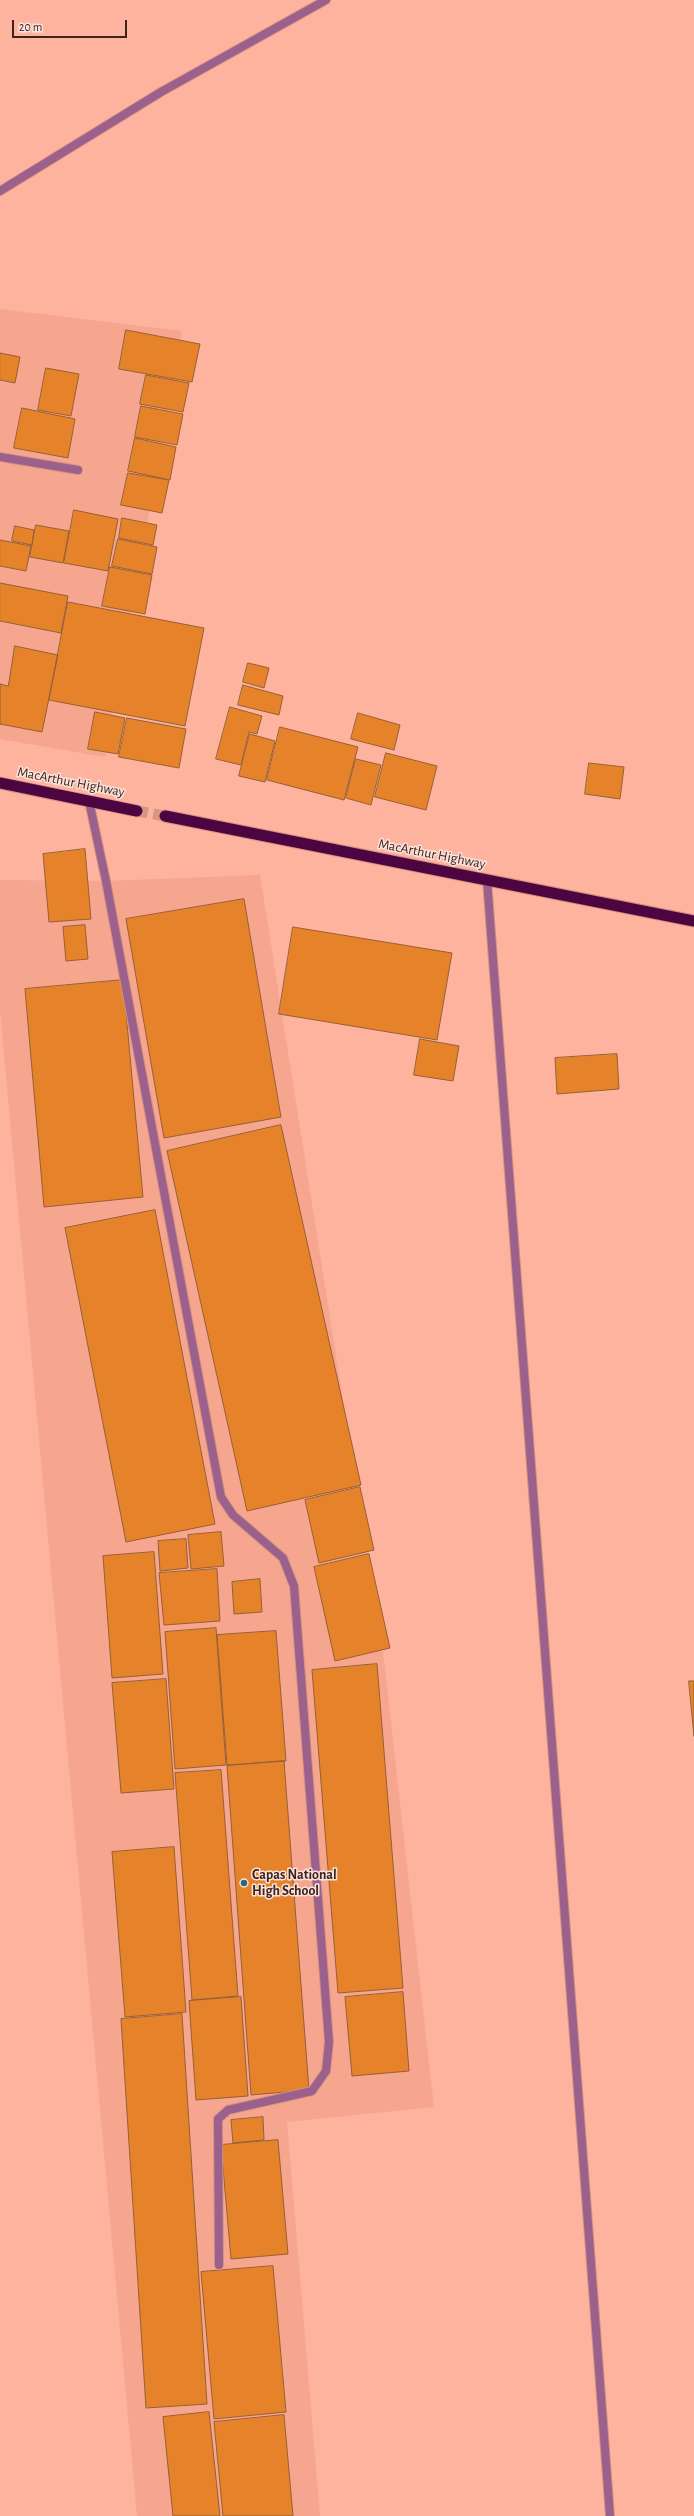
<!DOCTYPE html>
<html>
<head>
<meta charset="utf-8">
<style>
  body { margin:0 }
  #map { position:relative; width:694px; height:2516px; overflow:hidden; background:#fdb39e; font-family:"Alegreya Sans",sans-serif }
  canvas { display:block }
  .scale { position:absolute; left:12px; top:20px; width:115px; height:18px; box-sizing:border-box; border:2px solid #3f231b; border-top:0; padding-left:5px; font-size:12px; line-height:14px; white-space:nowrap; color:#3f231b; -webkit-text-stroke:3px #fae3dc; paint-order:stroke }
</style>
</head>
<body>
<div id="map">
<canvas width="694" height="2516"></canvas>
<div class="scale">20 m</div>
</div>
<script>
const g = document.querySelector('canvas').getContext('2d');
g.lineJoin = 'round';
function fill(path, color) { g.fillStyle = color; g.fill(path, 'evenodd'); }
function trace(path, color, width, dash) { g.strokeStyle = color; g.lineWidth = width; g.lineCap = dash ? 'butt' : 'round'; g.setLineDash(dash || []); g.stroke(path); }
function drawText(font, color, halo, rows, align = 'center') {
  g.font = font + ' "Alegreya Sans",sans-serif'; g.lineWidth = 3; g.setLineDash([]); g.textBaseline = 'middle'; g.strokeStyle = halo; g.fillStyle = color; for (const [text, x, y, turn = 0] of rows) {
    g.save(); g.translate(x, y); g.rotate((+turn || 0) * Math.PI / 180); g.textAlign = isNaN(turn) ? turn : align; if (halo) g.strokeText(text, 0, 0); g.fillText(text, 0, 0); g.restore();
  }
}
const built = new Path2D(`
  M0,309L182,331L105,757L0,739Z
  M260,875L384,1659L434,2107L287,2122L320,2516H137L0,1011V880L106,881Z`);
const building = new Path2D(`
  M126,330L200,344L192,382L119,369Z
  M0,353L20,357L15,383L0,380Z
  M46,368L79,374L71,416L38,410Z
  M146,375L189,383L183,412L140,404Z
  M141,406L183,414L177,445L135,437Z
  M22,408L75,419L68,458L14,448Z
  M135,438L176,447L170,480L128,471Z
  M128,473L169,480L162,513L121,505Z
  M74,510L118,519L108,571L64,563Z
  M122,518L157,525L153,545L119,538Z
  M36,525L69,531L63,563L30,557Z
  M15,526L34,530L32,545L12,541Z
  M118,539L157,547L152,574L112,566Z
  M0,540L31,546L26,571L0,566Z
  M110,567L152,575L145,614L102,606Z
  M0,583L68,596L61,633L0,621Z
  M68,602L204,628L185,726L49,700Z
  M15,646L58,655L42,732L0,724V684L8,686Z
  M248,663L269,668L264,688L243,682Z
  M243,685L283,696L279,715L238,705Z
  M230,707L262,716L257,734L249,732L241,765L216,759Z
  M95,712L125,718L118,754L88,749Z
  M358,713L400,725L394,750L351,739Z
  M127,718L186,729L179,768L119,757Z
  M280,727L358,747L344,800L267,780Z
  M250,734L275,741L265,782L239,776Z
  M386,753L437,766L426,810L375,797Z
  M356,759L381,765L371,805L346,798Z
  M589,763L624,767L620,799L585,794Z
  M85,849L91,919L49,922L43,854Z
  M244,899L281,1117L164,1138L126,919Z
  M85,925L88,959L66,961L63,927Z
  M293,927L452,953L437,1040L279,1014Z
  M123,980L143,1197L44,1207L25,989Z
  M420,1039L459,1046L453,1081L414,1075Z
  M617,1054L619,1089L557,1094L555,1058Z
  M281,1125L361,1485L247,1511L167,1151Z
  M155,1210L215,1524L126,1542L65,1228Z
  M360,1487L374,1550L319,1563L305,1500Z
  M221,1532L224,1566L191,1569L188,1535Z
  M186,1539L188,1568L160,1571L158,1541Z
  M154,1552L163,1674L112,1678L103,1556Z
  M369,1554L390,1648L335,1661L314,1567Z
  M217,1569L220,1621L164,1625L159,1573Z
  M260,1579L262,1612L234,1614L232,1582Z
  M216,1628L226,1765L175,1769L165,1632Z
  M276,1631L286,1761L227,1765L217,1635Z
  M377,1664L403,1988L338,1993L312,1670Z
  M166,1679L174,1789L121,1793L112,1683Z
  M689,1681H694V1736Z
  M284,1761L309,2090L251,2095L227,1766Z
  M221,1770L238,1996L192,2000L175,1773Z
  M174,1847L186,2012L125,2017L112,1852Z
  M403,1992L409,2071L352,2076L345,1997Z
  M241,1997L248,2096L196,2100L189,2001Z
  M182,2014L207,2404L146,2408L121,2019Z
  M263,2117L264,2140L233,2143L231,2120Z
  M278,2140L288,2254L231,2259L221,2145Z
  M273,2266L286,2412L214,2419L201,2272Z
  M209,2412L220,2516H173L163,2417Z
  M284,2415L293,2516H223L214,2422Z`);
const trunkTunnel = new Path2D(`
  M137,811L165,816`);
const service = new Path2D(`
  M0,457L78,470
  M89,801L106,881L221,1497L233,1515L283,1558L294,1586L329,2042L326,2071L312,2091L228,2110L218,2119L219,2265`);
const minor = new Path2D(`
  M0,191L161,92L326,0
  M487,880L610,2516`);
const trunk = new Path2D(`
  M0,783L137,811
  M165,816L694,921`);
const markers = [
  [244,1883,4,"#276c7c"]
];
const streetNames = [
  ["MacArthur Highway",71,782,11],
  ["MacArthur Highway",432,854,11]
];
const poiNames = [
  ["Capas National",252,1875],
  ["High School",252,1891]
];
fill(built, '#f6a68e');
fill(building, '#e68229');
trace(building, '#966035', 1);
trace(trunkTunnel, '#d79684', 11, [11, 5.5]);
trace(service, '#d39381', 10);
trace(minor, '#d39381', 10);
trace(trunk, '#d39381', 13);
trace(service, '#9b608c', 8);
trace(minor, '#9b608c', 8);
trace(trunk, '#4c0540', 11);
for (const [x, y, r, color] of markers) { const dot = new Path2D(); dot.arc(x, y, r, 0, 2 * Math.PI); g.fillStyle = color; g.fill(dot); trace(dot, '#fae3dc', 1.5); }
drawText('14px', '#3f231b', '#fae3dc', streetNames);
drawText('bold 14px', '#3f231b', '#fae3dc', poiNames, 'left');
</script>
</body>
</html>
